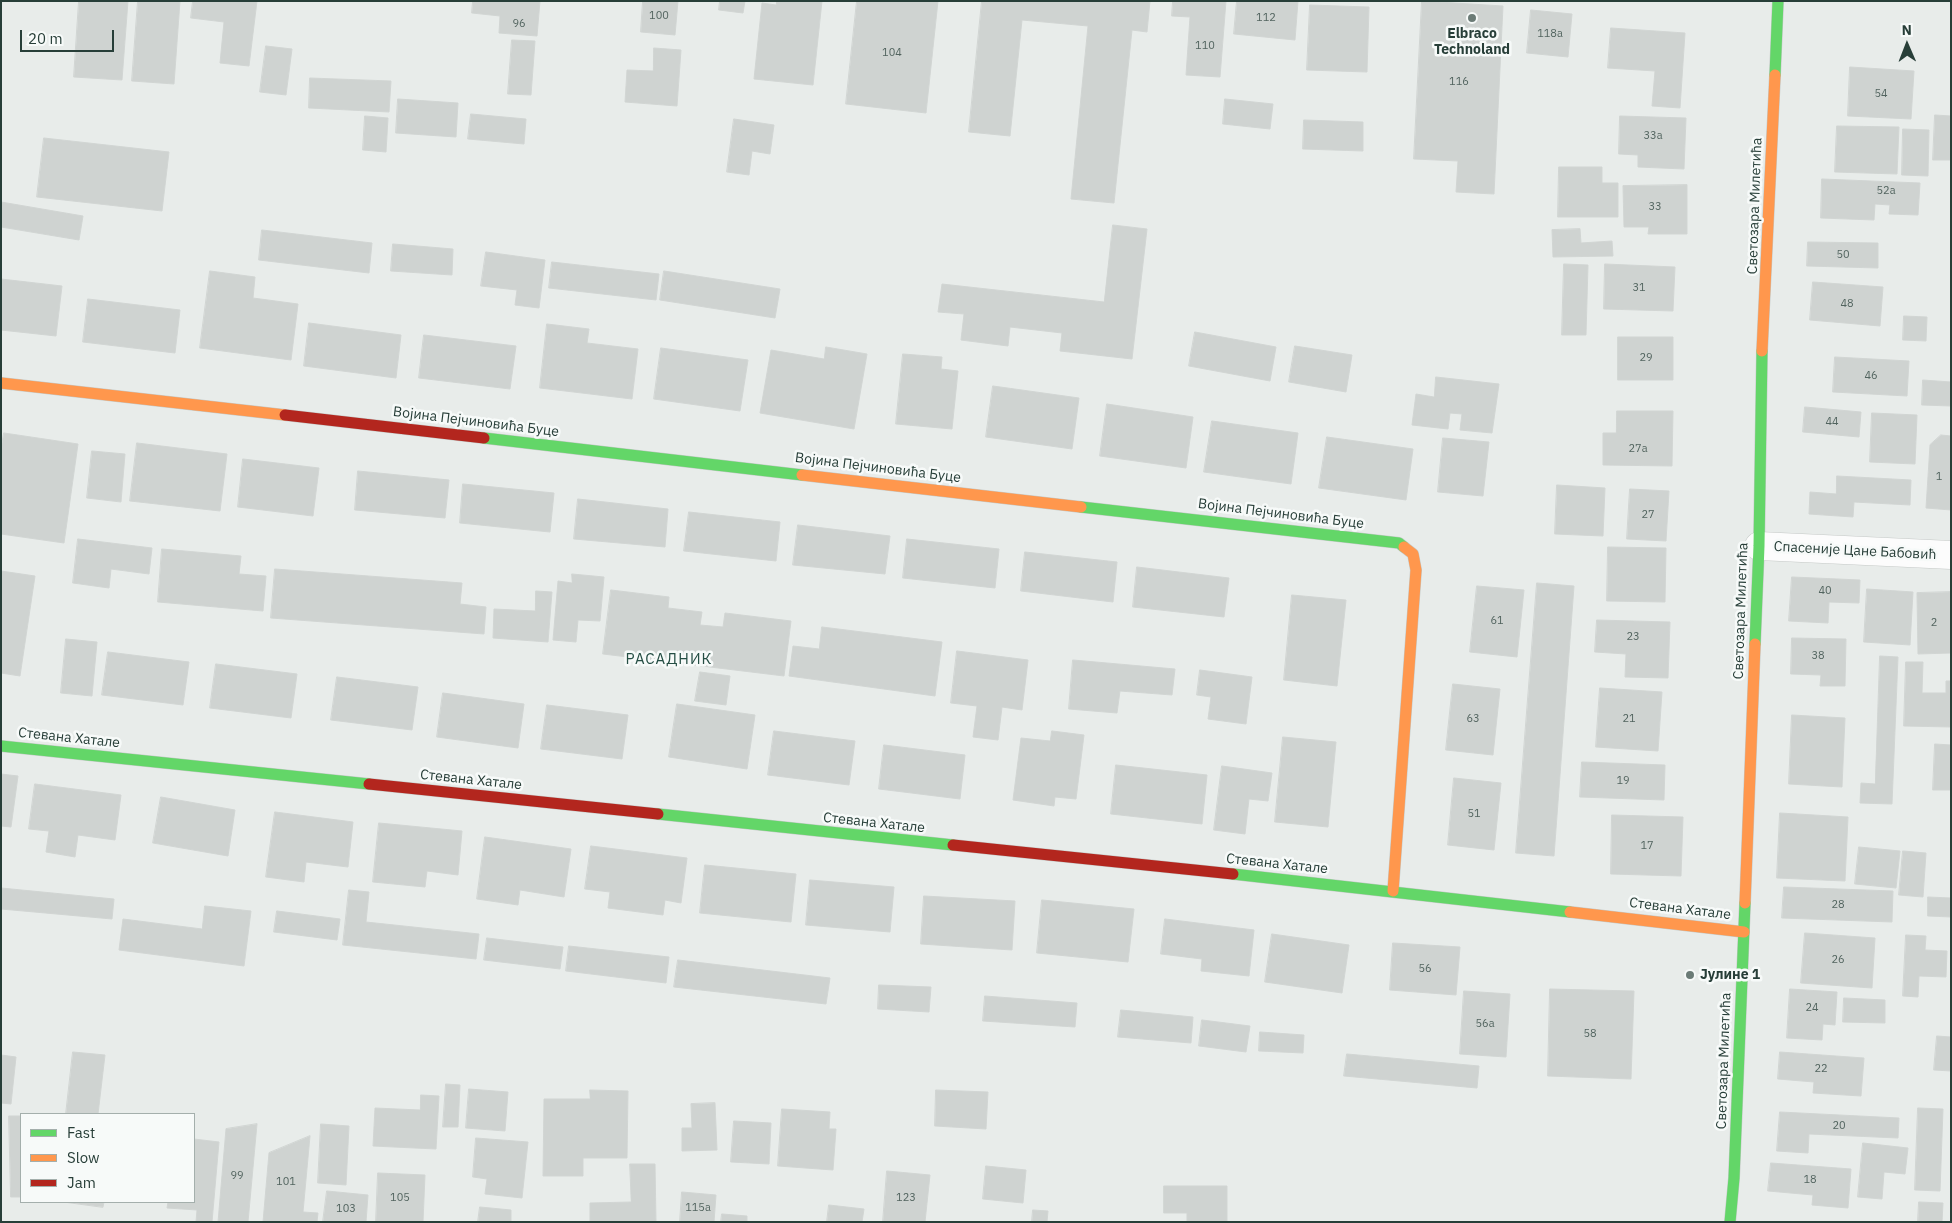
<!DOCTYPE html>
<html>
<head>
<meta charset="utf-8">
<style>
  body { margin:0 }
  #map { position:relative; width:1952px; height:1223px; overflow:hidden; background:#e8ecea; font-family:"IBM Plex Sans",sans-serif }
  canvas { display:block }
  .frame { position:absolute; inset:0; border:2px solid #273e38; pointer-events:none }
  .legend { position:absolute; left:20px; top:1113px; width:175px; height:90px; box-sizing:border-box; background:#f7faf9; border:1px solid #a4afac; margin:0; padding:6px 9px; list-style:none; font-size:15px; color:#273e38 }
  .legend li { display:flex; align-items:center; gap:10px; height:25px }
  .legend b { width:25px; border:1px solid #a4afac }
  .north { position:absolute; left:1882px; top:20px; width:50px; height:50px; -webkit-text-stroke:4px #f7faf9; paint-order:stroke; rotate:359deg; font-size:14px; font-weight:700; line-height:20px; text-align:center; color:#273e38 }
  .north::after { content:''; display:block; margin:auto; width:18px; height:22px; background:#273e38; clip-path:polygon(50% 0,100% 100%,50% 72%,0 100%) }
  .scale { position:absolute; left:20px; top:30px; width:94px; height:22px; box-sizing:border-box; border:2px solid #273e38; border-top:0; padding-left:6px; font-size:15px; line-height:18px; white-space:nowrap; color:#273e38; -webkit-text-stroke:4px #f7faf9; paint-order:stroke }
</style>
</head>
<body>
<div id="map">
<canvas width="1952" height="1223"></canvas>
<div class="frame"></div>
<ul class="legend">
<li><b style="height:6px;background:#63d668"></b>Fast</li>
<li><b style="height:6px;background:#ff974d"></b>Slow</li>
<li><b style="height:6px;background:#b3261e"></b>Jam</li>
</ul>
<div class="north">N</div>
<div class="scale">20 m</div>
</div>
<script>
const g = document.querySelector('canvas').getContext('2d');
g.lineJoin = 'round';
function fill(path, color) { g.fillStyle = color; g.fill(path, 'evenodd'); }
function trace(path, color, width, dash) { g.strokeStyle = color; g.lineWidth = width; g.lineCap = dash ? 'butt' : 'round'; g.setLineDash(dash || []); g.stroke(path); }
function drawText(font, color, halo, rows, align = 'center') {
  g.font = font + ' "IBM Plex Sans",sans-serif'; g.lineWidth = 5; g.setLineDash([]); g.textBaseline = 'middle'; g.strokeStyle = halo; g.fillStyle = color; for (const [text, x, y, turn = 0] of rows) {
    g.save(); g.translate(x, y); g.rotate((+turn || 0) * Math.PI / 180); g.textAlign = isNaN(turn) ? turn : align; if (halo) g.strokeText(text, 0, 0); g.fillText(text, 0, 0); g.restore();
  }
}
const building = new Path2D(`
  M79,1H128L122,80L74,77Z
  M138,1H180L174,84L132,81Z
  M193,1H257L249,66L220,63L224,22L191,18Z
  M473,1H540L537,36L499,33L500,16L472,13Z
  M643,1H678L675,35L641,32Z
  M720,1H745L743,13L719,10Z
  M777,1H822L813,85L754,79L762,3L776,5Z
  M857,1H938L926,113L846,104Z
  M982,1H1150L1147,32L1132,30L1114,203L1071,199L1088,26L1022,20L1010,136L969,132Z
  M1173,1H1226L1220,77L1186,75L1190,17L1172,16Z
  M1237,1H1298L1295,40L1234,34Z
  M1422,1L1503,6L1494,194L1456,192L1458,161L1414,159Z
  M1310,5L1369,7L1367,72L1307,70Z
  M1531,10L1572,14L1568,57L1527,53Z
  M1611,28L1685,33L1680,108L1652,106L1655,71L1608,68Z
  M512,40L535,41L531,95L508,94Z
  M266,46L292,49L286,95L260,92Z
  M654,48L681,50L677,106L625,102L627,70L653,71Z
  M1850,67L1914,71L1911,119L1848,116Z
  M310,78L391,81L389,112L309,108Z
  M398,99L458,103L456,137L396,133Z
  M1225,99L1273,104L1270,129L1223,124Z
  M471,114L526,119L524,144L468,139Z
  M1935,115L1951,116V160H1933Z
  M365,116L388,118L386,152L363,150Z
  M1620,116L1686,118L1684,169L1638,167V155L1619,154Z
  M734,119L774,125L770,154L752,151L749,175L727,172Z
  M1304,120L1363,122V151L1303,149Z
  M1837,126L1899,127L1897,174L1835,172Z
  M1903,129L1929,130L1928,176L1902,175Z
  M44,138L169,152L162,211L37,197Z
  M1559,167H1602V183H1618V217H1558Z
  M1822,179L1920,183L1918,215L1889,214L1890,205L1875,204L1874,220L1821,218Z
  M1687,185V234H1648L1649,227H1624L1623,186Z
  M1,202L83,216L79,240L1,227Z
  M1113,225L1147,229L1132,359L1060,351L1062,333L1010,327L1008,346L961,340L964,314L938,312L942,284L1104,302Z
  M1580,229L1581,243L1612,241L1613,256L1553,257L1552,230Z
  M262,230L372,243L369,273L259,260Z
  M1808,242L1878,243V268L1807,266Z
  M393,244L453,249L452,275L391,271Z
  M486,252L545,260L539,308L515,305L517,290L481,286Z
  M552,262L659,274L656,300L549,288Z
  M1564,264L1588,265L1586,335H1562Z
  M1605,264L1675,267L1673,311L1604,309Z
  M210,271L255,277L253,298L298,304L291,360L200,348Z
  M664,271L780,289L775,318L660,300Z
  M1,279L62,286L56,336L1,330Z
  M1813,282L1883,287L1880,326L1810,320Z
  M88,299L180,310L175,353L83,342Z
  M1904,316L1927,317L1926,341L1903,340Z
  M309,323L401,335L396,378L304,366Z
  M547,324L589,329L587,343L638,349L632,399L540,388Z
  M1195,332L1276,347L1270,381L1189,366Z
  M424,335L516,346L510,389L419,378Z
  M1618,337H1673V380H1618Z
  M1295,346L1352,355L1346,392L1289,382Z
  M826,347L867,354L854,429L760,413L771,350L824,359Z
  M661,348L748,360L740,411L654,399Z
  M903,354L942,357L941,369L958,371L952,429L896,424Z
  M1835,357L1909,361L1907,396L1833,392Z
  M1436,377L1499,384L1492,433L1460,430L1462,414L1450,413L1448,429L1412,425L1416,394L1434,397Z
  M1923,380L1951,382V406L1922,405Z
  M993,386L1079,398L1072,449L986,437Z
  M1107,404L1193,417L1186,468L1100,456Z
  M1805,407L1861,412L1859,437L1803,432Z
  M1617,411H1673L1672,466L1603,465V433H1616Z
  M1872,413L1917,415L1915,464L1870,462Z
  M1212,421L1298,433L1291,484L1204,472Z
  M4,433L78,444L64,543L1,534V449Z
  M1941,435L1951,436V510L1926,508L1930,445Z
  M1327,437L1413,449L1406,500L1319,488Z
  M1443,438L1489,442L1483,496L1438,492Z
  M137,443L227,454L220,511L130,501Z
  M92,451L125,454L121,502L87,498Z
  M243,459L319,468L313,516L238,507Z
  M358,471L449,480L445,518L355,510Z
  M1837,476L1911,480L1910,505L1854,502L1853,517L1809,514L1810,492L1836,494Z
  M463,484L554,493L550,532L460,523Z
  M1557,485L1605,488L1603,536L1555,534Z
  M1630,489L1669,491L1666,541L1627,539Z
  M578,499L668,509L665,547L574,539Z
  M689,512L780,522L776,561L684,551Z
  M798,525L890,536L885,574L793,565Z
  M78,539L152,548L149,574L111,569L109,588L73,583Z
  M907,539L999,549L995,588L903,578Z
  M1608,547L1666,548L1665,602L1607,601Z
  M162,549L241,556L239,574L266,576L263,611L158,602Z
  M1025,552L1117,562L1113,602L1021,591Z
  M1137,567L1229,578L1224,617L1133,607Z
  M275,569L462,583L460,604L486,607L484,634L271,618Z
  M1,571L35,576L20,676L1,673Z
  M572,574L604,577L600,621L578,620L576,642L553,640L558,581L572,583Z
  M1792,577L1860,580L1859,603L1829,602L1828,623L1789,621Z
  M1537,583L1574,586L1554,856L1516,853Z
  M1477,586L1524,590L1517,657L1470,652Z
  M1867,589L1913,592L1910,645L1864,642Z
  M611,590L669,597L668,608L702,612L700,625L723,627L725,613L791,621L784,676L603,654Z
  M536,591L552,592L548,642L493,638L494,609L535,611Z
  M1951,592V653L1918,654L1917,593Z
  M1292,595L1346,600L1337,686L1284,680Z
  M1597,620L1670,622L1668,678L1625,677L1626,654L1595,652Z
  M822,627L942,642L935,696L789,676L793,646L819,649Z
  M1792,638L1846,639L1845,686H1820L1821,675L1791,674Z
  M66,639L97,642L92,696L61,693Z
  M957,651L1028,660L1022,710L1002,707L998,740L973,737L977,706L951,703Z
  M108,652L189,662L183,705L102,695Z
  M1880,656L1898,657L1892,804L1860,803L1861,783L1875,784Z
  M1073,660L1175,669L1172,695L1120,691L1117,713L1069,709Z
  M1906,662H1923L1922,693H1946V681H1951V727L1904,726Z
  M216,664L297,674L291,718L210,708Z
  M1200,670L1252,677L1246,724L1208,719L1211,697L1197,695Z
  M700,672L730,676L726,705L695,701Z
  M337,677L418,687L412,730L331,720Z
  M1453,684L1500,689L1493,755L1446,750Z
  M1600,688L1662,692L1658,751L1596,747Z
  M443,693L524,704L518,748L437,737Z
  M677,704L755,715L747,769L669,757Z
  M547,705L628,715L622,759L541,749Z
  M1792,715L1845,718L1842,787L1789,784Z
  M774,731L855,741L849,785L768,775Z
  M1052,731L1084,735L1076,799L1055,797L1054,806L1013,800L1021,738L1050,741Z
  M1283,737L1336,742L1328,827L1275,822Z
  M1935,744L1951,745V790H1933Z
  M884,745L965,755L960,799L879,789Z
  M1582,762L1665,765L1664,800L1580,797Z
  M1116,765L1207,775L1202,824L1111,814Z
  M1222,766L1272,773L1268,801L1249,799L1245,834L1214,830Z
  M1,774L18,776L11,827L1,826Z
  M1454,778L1501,783L1494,850L1448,845Z
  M35,784L121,795L115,840L78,835L75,857L46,852L49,831L29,829Z
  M161,797L235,810L228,856L153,843Z
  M275,812L353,822L348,867L306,862L304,882L266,877Z
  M1780,813L1848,817L1845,881L1777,878Z
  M1612,815L1683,817L1681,876L1611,874Z
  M379,823L462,831L458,875L427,871L425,887L373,882Z
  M485,837L571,849L564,897L520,890L518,905L477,899Z
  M591,846L687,858L681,903L665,900L663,915L608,908L610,892L585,889Z
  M1859,847L1900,851L1896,888L1855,884Z
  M1903,851L1926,853L1923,897L1899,895Z
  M705,865L796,874L791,922L700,913Z
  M810,880L894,887L890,932L806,925Z
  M1784,887L1893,891L1892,922L1782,918Z
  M1,888L114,899L112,919L1,909Z
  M349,890L369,892L366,922L479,934L476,959L343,945Z
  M924,896L1015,901L1012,950L921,944Z
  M1928,897L1951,898V917L1928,916Z
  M1042,900L1134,909L1128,962L1037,953Z
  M205,906L251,911L244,966L119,950L123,919L202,929Z
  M277,911L340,919L337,940L274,932Z
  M1165,919L1254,930L1249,976L1201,971L1202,959L1161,954Z
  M1805,933L1875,938L1872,988L1801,983Z
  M1272,934L1349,945L1342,993L1265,982Z
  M1906,935L1926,936L1925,950L1947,951L1946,977L1919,976L1918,997L1903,996Z
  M487,938L563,947L560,969L484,960Z
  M1393,943L1460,947L1456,995L1390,990Z
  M569,946L669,957L666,983L566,971Z
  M678,960L830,978L826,1004L674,987Z
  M879,985L931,987L929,1012L878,1009Z
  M1550,989L1634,991L1631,1079L1548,1076Z
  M1790,989L1837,992L1835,1025L1823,1024L1822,1040L1787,1038Z
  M1464,991L1510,994L1506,1057L1460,1054Z
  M985,996L1077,1003L1075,1027L983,1021Z
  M1844,998L1885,1000V1023L1843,1022Z
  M1121,1010L1193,1017L1191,1043L1118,1037Z
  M1202,1020L1250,1026L1246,1052L1199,1046Z
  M1260,1032L1304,1035L1303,1053L1259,1051Z
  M1937,1036L1951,1037V1071L1934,1070Z
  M73,1052L105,1055L98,1114H66Z
  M1780,1052L1864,1058L1861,1096L1813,1093L1814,1082L1778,1079Z
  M1347,1054L1479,1066L1477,1088L1344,1076Z
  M1,1055L16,1057L11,1104L1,1103Z
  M446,1084L460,1085L458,1127H443Z
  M469,1089L508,1092L505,1131L466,1128Z
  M590,1090L628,1091L627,1158H583V1176H543L544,1099H590Z
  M936,1090L988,1092L986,1129L935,1126Z
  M421,1095L439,1096L436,1149L373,1146L375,1108L420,1110Z
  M715,1103L717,1150L682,1151V1128H692L691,1104Z
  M1918,1108L1943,1109L1940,1191L1915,1190Z
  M782,1109L830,1112L829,1129H836L833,1170L778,1166Z
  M1780,1112L1899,1118L1898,1138L1809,1134L1808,1153L1777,1151Z
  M9,1116H21V1197H11Z
  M734,1121L771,1123L769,1164L731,1162Z
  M257,1124L248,1222H218L226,1129Z
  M321,1124L349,1126L346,1185L318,1183Z
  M310,1136L303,1212L318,1213L317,1222H263L269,1153Z
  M476,1138L528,1142L522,1198L485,1194L487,1179L473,1177Z
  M194,1139L219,1142L212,1222H196L197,1210L167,1208L168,1202H194Z
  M1863,1143L1908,1148L1905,1174L1884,1172L1882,1199L1858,1197Z
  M1771,1163L1851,1169L1848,1208L1812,1205L1813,1195L1768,1191Z
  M630,1164H655L656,1222H590V1203L631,1202Z
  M986,1166L1026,1170L1023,1203L983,1199Z
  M887,1171L930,1175L925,1222H883Z
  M378,1173L425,1175L423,1222H376Z
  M1164,1186H1227V1222H1187V1213H1164Z
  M327,1191L368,1195L366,1222H323Z
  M682,1192L716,1195L714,1222H680Z
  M64,1202H104L103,1207Z
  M1919,1202L1943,1203L1942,1222H1918Z
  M829,1205L864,1209L862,1222H827Z
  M480,1207L511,1210V1222H478Z
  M1033,1210L1048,1211L1047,1222H1032Z
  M722,1214L747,1216V1222H721Z`);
const street = new Path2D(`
  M1759,546L1951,555`);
const fast = new Path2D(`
  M1775,75L1778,1
  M484,438L802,475
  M1081,507L1399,543L1404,547
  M1755,644L1759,546L1762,351
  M1,746L369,784
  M658,814L953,845
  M1233,874L1570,912
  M1730,1222L1734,1178L1745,903`);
const slow = new Path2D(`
  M1762,351L1775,75
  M1,383L285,415
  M802,475L1081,507
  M1393,891L1416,570L1413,554L1404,547
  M1745,903L1755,644
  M1570,912L1744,932`);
const jam = new Path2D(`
  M285,415L484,438
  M369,784L658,814
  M953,845L1233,874`);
const markers = [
  [1472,18,5,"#6b7b76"],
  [1690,975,5,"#6b7b76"]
];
const numberNames = [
  ["100",659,16],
  ["112",1266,18],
  ["96",519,24],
  ["118a",1550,34],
  ["110",1205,46],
  ["104",892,53],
  ["116",1459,82],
  ["54",1881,94],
  ["33a",1653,136],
  ["52a",1886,191],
  ["33",1655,207],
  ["50",1843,255],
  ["31",1639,288],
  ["48",1847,304],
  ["29",1646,358],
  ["46",1871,376],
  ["44",1832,422],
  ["27a",1638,449],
  ["1",1939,477],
  ["27",1648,515],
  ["40",1825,591],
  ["61",1497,621],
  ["2",1934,623],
  ["23",1633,637],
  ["38",1818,656],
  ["63",1473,719],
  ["21",1629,719],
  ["19",1623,781],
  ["51",1474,814],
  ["17",1647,846],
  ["28",1838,905],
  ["26",1838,960],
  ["56",1425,969],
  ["24",1812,1008],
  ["56a",1485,1024],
  ["58",1590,1034],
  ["22",1821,1069],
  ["20",1839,1126],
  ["99",237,1176],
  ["18",1810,1180],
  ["101",286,1182],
  ["105",400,1198],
  ["123",906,1198],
  ["115a",698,1208],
  ["103",346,1209]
];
const poiNames = [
  ["Elbraco",1472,34],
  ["Technoland",1472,50],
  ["Јулине 1",1700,975,"left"]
];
const streetNames = [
  ["Светозара Милетића",1755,206,-88],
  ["Војина Пејчиновића Буце",476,422,7],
  ["Војина Пејчиновића Буце",878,468,7],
  ["Војина Пејчиновића Буце",1281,514,7],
  ["Спасеније Цане Бабовић",1855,551,3],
  ["Светозара Милетића",1741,611,-88],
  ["Стевана Хатале",69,738,6],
  ["Стевана Хатале",471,780,6],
  ["Стевана Хатале",874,823,6],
  ["Стевана Хатале",1277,864,6],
  ["Стевана Хатале",1680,909,7],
  ["Светозара Милетића",1724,1061,-88]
];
const neighbourhoodNames = [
  ["РАСАДНИК",669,660]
];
fill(building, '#cfd3d1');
trace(building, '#d1d5d3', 1);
trace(street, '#c5c9c7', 29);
trace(fast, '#c4c9c7', 12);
trace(slow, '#c4c9c7', 12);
trace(jam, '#c4c9c7', 12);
trace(street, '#fcfcfc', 28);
trace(fast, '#63d668', 11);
trace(slow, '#ff974d', 11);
trace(jam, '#b3261e', 11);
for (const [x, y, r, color] of markers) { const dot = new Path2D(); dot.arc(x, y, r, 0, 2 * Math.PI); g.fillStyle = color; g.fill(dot); trace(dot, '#f7faf9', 2); }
drawText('11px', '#52645f', null, numberNames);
drawText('bold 14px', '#273e38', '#f7faf9', poiNames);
drawText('14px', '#273e38', '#f7faf9', streetNames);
g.letterSpacing = '1px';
drawText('15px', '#254e44', '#f7faf9', neighbourhoodNames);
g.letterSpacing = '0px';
</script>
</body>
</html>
